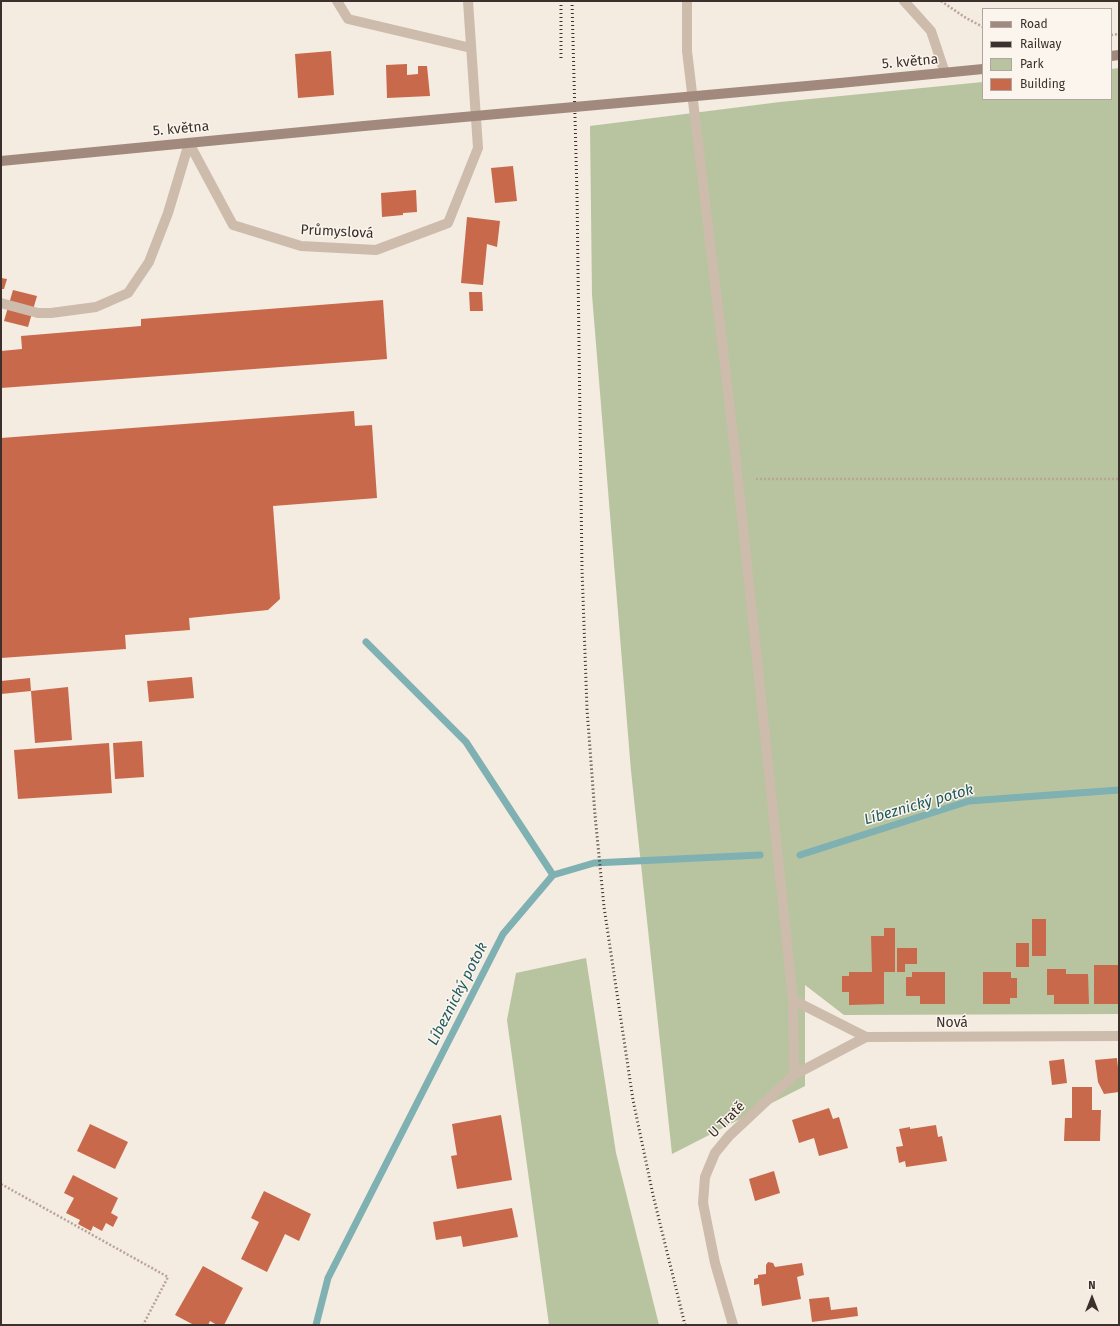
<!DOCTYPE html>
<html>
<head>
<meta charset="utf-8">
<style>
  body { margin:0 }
  #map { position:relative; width:1120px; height:1326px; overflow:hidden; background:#f4ebe1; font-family:"Fira Sans",sans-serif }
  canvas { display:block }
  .frame { position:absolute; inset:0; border:2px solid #3b302b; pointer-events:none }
  .legend { position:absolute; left:982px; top:8px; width:130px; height:92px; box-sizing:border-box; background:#fbf5ee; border:1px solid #aea6a0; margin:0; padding:5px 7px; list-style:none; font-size:12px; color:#3b302b }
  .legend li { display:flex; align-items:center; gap:8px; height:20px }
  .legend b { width:20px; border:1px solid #aea6a0 }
  .north { position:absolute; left:1072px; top:1278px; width:40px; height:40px; -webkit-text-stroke:3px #fbf5ee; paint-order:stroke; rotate:0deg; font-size:11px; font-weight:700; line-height:16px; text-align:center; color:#3b302b }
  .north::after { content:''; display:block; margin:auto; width:14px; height:18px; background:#3b302b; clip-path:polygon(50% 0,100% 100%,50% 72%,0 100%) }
</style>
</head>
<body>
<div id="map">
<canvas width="1120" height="1326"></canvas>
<div class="frame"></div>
<ul class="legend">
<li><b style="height:5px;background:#a18a7d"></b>Road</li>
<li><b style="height:5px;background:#3b302b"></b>Railway</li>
<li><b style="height:11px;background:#b8c4a0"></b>Park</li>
<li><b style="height:11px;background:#c8694b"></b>Building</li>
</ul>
<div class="north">N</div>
</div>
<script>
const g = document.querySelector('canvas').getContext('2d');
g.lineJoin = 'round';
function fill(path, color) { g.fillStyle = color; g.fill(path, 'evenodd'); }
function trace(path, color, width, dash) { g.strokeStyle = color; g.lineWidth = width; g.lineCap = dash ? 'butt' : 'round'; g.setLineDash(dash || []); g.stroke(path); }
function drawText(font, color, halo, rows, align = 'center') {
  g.font = font + ' "Fira Sans",sans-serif'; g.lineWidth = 3; g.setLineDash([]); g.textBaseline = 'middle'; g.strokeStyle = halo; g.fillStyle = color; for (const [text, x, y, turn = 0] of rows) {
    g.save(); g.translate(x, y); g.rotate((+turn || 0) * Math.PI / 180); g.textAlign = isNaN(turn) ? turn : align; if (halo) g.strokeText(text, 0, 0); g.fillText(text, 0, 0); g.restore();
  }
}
const green = new Path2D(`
  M1119,68V1014L844,1015L805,985V1086L672,1154L631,771L592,295L590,126L780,102L983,82V99H1111V69Z
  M586,958L616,1153L659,1325H549L507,1020L516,973Z`);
const stream = new Path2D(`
  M366,642L466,742L553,875
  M800,855L969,801L1119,790
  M316,1325L328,1278L503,934L553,875L594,863L760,855`);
const building = new Path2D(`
  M331,51L334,95L298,98L295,54Z
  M407,64V75L418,74V66H427L430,96L387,98L386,65Z
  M513,166L517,201L495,203L491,168Z
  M416,190L417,212L403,213V215L382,217L381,193Z
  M467,217L500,221L497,247L487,244L483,285L461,283Z
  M1,278L7,279L4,289H1Z
  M13,290L37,296L28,327L4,321Z
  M469,292H482L483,311H470Z
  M383,300L387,359L1,388V351L22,349L21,336L141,326V319Z
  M354,411L355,426L372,425L377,498L273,506L280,599L268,610L189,618L190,630L125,635L126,649L1,658V438Z
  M192,677L194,698L149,702L147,681Z
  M30,678L31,691L1,694V681Z
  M68,687L72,740L35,743L31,691Z
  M142,741L144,777L115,779L113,743Z
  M109,743L112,793L18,799L14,750Z
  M1032,919H1046V956H1032Z
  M884,928H895V972H884V1004L849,1005V992H842V976H849V972H872L871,936H884Z
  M1016,943H1029V967H1016Z
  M897,948H917V964H905V972H897Z
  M1094,965H1119V1004H1094Z
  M1047,969H1066V974H1088L1089,1004H1054V995H1047Z
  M912,972H945V1004H920V996H906V977H912Z
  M983,972H1011V978H1017V998H1010V1004H983Z
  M1117,1058L1119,1077V1092L1104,1094L1098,1082L1095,1060Z
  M1064,1059L1067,1083L1052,1085L1049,1061Z
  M1072,1087H1092V1110H1101L1100,1141H1064L1065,1118H1072Z
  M829,1108L833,1119L839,1117L848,1148L819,1156L814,1138L799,1143L792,1120Z
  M501,1115L512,1180L457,1189L451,1156L457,1155L452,1124Z
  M90,1124L128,1142L115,1169L77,1151Z
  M936,1125L938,1137L942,1136L947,1161L906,1167L905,1161L899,1163L896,1147L903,1146L899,1129L910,1127V1129Z
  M774,1171L780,1193L755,1201L749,1179Z
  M73,1175L118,1198L111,1213L118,1217L113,1227L106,1223L102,1231L93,1226L91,1231L78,1224L80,1220L66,1213L74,1198L64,1193Z
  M264,1191L311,1214L299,1241L285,1234L267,1272L241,1259L259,1222L251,1218Z
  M512,1208L518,1237L463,1247L461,1236L436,1240L433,1222Z
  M768,1262L773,1263L775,1267L802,1263L804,1275L797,1277L801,1299L762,1306L759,1284L754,1285V1279L758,1278V1275L766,1274V1265Z
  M203,1266L243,1288L224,1325H217L210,1321L208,1325H194L175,1315Z
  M829,1297L831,1310L857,1307L858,1316L812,1322L809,1299Z`);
const path = new Path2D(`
  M941,1L966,18L983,27
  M1111,35L1119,34
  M756,479H1119
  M1,1184L168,1277L143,1325`);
const lane = new Path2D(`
  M337,1L348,19L471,48
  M189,143L233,225L301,246L376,250L448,223L478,148L468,1
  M1,303L38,313H51L96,307L128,293L149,262L168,213L189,143`);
const street = new Path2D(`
  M687,1V51L734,442L793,1000L794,1075
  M904,1L931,31L945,73
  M793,1000L866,1037L1119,1036
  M733,1325L715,1263L703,1203L705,1177L715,1153L729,1136L794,1075L866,1037`);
const secondary = new Path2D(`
  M1111,56L1119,55
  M840,83L983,69
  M1,161L364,126`);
const rail = new Path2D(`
  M561,1V60
  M572,1L577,194L582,569L587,709L595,815L604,907L633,1100L653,1195L685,1325`);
const secondaryBridge = new Path2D(`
  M364,126L840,83`);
const streetNames = [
  ["5. května",910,62,-5],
  ["5. května",181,129,-5],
  ["Průmyslová",337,232,3],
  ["Nová",952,1023],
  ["U Tratě",727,1120,-45]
];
const waterNames = [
  ["Líbeznický potok",919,805,-16],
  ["Líbeznický potok",458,994,-63]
];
fill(green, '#b8c4a0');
trace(stream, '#7fb0b2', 7);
fill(building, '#c8694b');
trace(path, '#b9a596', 2.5, [2, 2]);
trace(lane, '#cdbbac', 10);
trace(street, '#cdbbac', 10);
trace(secondary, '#a18a7d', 10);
trace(rail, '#3b302b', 3, [1, 3]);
trace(secondaryBridge, '#a18a7d', 10);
drawText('14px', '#3b302b', '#fbf5ee', streetNames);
drawText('italic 15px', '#1f5a5e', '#fbf5ee', waterNames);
</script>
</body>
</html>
